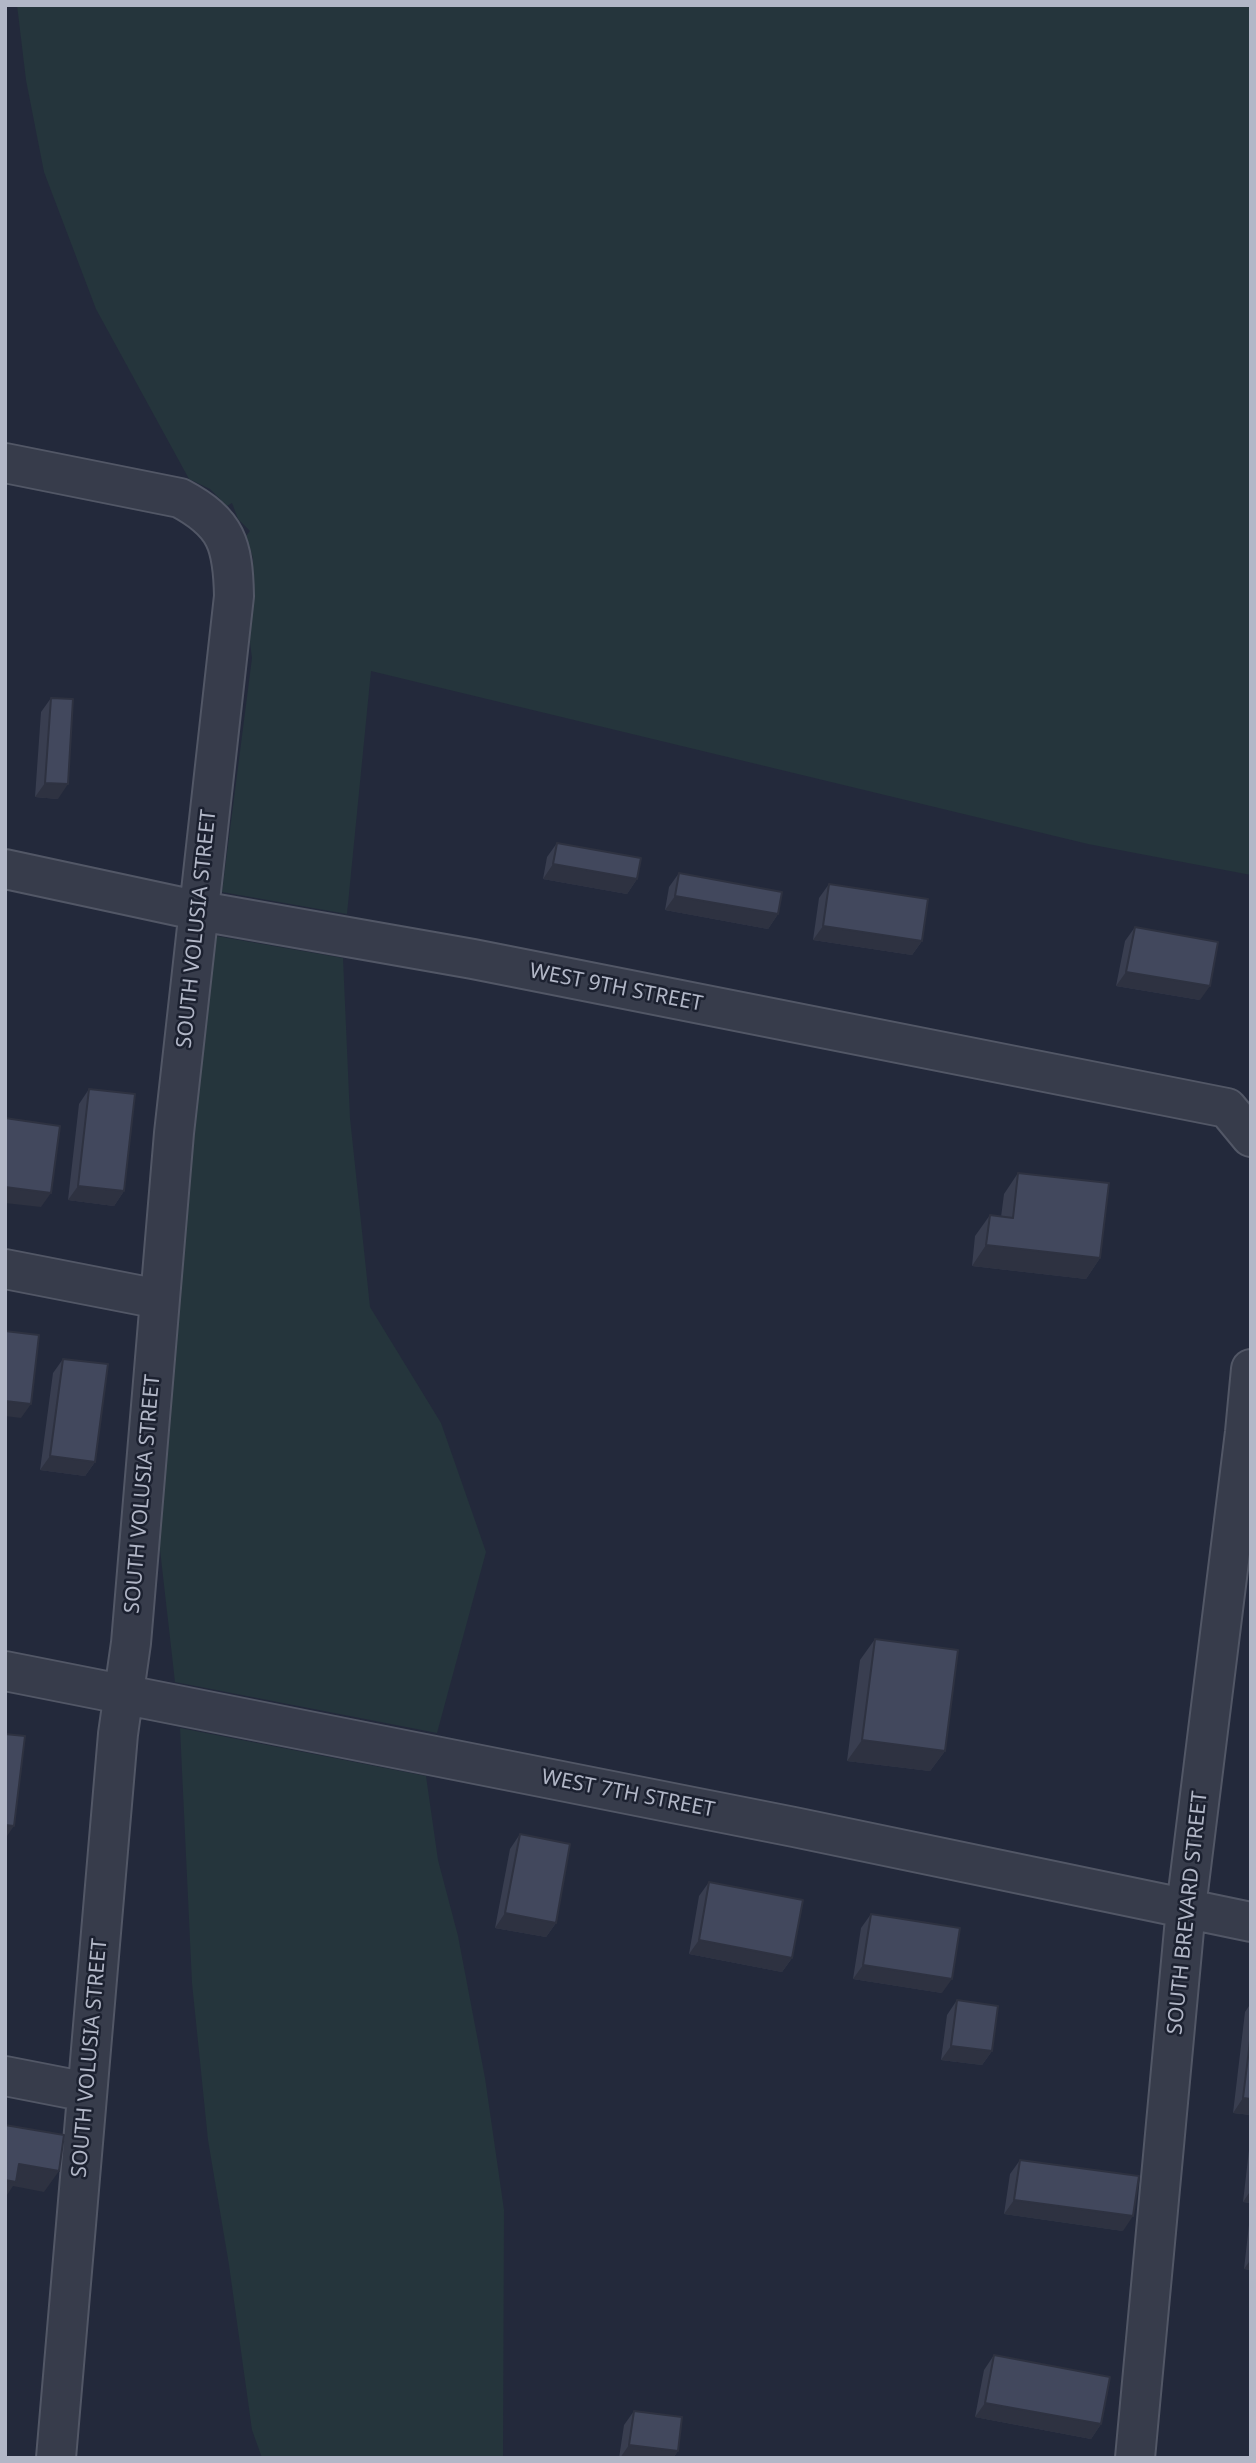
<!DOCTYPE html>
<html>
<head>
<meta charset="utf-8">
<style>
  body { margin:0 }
  #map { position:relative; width:1256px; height:2463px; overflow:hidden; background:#23293b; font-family:"Noto Sans",sans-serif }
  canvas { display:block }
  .frame { position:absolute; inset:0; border:7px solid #b2b7c7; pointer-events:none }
</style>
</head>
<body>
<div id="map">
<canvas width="1256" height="2463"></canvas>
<div class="frame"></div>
</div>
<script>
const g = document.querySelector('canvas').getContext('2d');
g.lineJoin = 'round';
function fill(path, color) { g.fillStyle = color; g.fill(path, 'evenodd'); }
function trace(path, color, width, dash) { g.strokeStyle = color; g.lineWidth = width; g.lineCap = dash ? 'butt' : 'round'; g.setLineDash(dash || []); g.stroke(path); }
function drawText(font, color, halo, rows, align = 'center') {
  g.font = font + ' "Noto Sans",sans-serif'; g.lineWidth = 5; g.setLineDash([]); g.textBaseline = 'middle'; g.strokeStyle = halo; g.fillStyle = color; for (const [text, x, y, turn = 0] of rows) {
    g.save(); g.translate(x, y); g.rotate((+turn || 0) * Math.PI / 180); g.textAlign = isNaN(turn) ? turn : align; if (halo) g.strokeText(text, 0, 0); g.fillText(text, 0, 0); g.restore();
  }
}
const green = new Path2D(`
  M17,5H1251V875L1088,844L371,671L347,914L222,892L252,658L249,635L253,598V558L246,536L250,531L238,519L232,503L227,506L210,489L189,479L96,309L44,172L26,80Z
  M216,936L343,958L350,1118L370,1307L441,1423L486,1552L437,1733L175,1682L159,1541L194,1134Z
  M180,1728L426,1776L438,1860L458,1936L485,2078L504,2210L503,2458H262L252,2430L229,2265L208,2140L192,1983Z`);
const minor = new Path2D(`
  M5,463L180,498C227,523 233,545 234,596L174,1133L131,1643L118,1734L56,2458
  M5,869L200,911L473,959L1227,1108L1251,1137
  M5,1269L159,1299
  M5,1671L794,1827L1251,1922
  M5,2076L87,2092
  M1135,2458L1186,1908L1245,1432L1251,1369`);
const wall = new Path2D(`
  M51,698L58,799L35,797L41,712Z
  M557,843L637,879L627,894L543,879L547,857Z
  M679,873L778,914L768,929L665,910L669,887Z
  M829,884L922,941L912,955L813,940L819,898Z
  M1135,927L1200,1000L1116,986L1125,941Z
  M89,1089L124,1191L114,1206L68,1200L79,1104Z
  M1018,1173L1100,1258L1086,1279L972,1266L975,1236L990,1215L1001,1217L1004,1194Z
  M63,1359L95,1462L85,1476L40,1470L53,1373Z
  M875,1639L945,1751L930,1771L847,1761L860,1660Z
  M520,1834L556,1923L546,1937L495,1928L510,1849Z
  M709,1882L792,1958L782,1972L689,1954L699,1896Z
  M871,1914L942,1993L853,1979L861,1928Z
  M957,2000L992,2051L982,2065L941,2060L947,2015Z
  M1251,2003V2115L1233,2113L1245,2012Z
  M1251,2147V2203L1243,2202L1249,2150Z
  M1020,2160L1123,2231L1004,2214L1010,2174Z
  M1251,2207V2270L1244,2269Z
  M994,2355L1101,2424L1091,2439L975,2417L984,2370Z
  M634,2411L678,2451L673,2458H619L624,2425Z`);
const shadedWall = new Path2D(`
  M45,783L68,784L58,799L35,797Z
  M553,864L637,879L627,894L543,879Z
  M675,896L778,914L768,929L665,910Z
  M823,926L922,941L912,955L813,940Z
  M1126,972L1210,986L1200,1000L1116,986Z
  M78,1186L124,1191L114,1206L68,1200Z
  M5,1187L51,1193L41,1207L5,1203Z
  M986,1245L1100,1258L1086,1279L972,1266Z
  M5,1401L31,1404L21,1418L5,1416Z
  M50,1456L95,1462L85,1476L40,1470Z
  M862,1740L945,1751L930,1771L847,1761Z
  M5,1825L14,1826L5,1839Z
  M505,1913L556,1923L546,1937L495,1928Z
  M699,1940L792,1958L782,1972L689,1954Z
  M863,1965L952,1979L942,1993L853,1979Z
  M951,2046L992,2051L982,2065L941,2060Z
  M1243,2098L1251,2099V2115L1233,2113Z
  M19,2164L59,2171L44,2192L13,2186L5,2198V2180Z
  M1251,2190V2203L1243,2202Z
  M1014,2200L1133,2216L1123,2231L1004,2214Z
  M1251,2259V2270L1244,2269Z
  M985,2403L1101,2424L1091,2439L975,2417Z
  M629,2445L678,2451L673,2458H620Z`);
const building = new Path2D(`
  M51,698L73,699L68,784L45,783Z
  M557,843L641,858L637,879L553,864Z
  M679,873L782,892L778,914L675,896Z
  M829,884L928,899L922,941L823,926Z
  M1135,927L1218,942L1210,986L1126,972Z
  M89,1089L135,1094L124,1191L78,1186Z
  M5,1118L60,1126L51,1193L5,1187Z
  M1018,1173L1109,1183L1100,1258L986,1245L990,1215L1013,1218Z
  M5,1331L39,1335L31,1404L5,1401Z
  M63,1359L108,1364L95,1462L50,1456Z
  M875,1639L958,1650L945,1751L862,1740Z
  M5,1734L25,1736L14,1826L5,1825Z
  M520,1834L570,1844L556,1923L505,1913Z
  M709,1882L803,1900L792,1958L699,1940Z
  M871,1914L960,1928L952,1979L863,1965Z
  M957,2000L998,2006L992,2051L951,2046Z
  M1251,2033V2099L1243,2098Z
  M5,2125L64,2135L59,2171L19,2164L16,2182L5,2180Z
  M1020,2160L1139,2176L1133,2216L1014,2200Z
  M994,2355L1110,2377L1101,2424L985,2403Z
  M634,2411L682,2417L678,2451L629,2445Z`);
const streetNames = [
  ["SOUTH VOLUSIA STREET",197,929,-84],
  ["WEST 9TH STREET",616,988,11],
  ["SOUTH VOLUSIA STREET",143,1494,-85],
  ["WEST 7TH STREET",628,1794,11],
  ["SOUTH BREVARD STREET",1188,1913,-84],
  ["SOUTH VOLUSIA STREET",90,2058,-85]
];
fill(green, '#25353c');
trace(minor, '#525766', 42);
trace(minor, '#373c4b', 38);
fill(wall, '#393e50');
fill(shadedWall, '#2e3241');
fill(building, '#42485d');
trace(building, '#2e3241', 2);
drawText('21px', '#b2b7c7', '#1c2130', streetNames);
</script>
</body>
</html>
